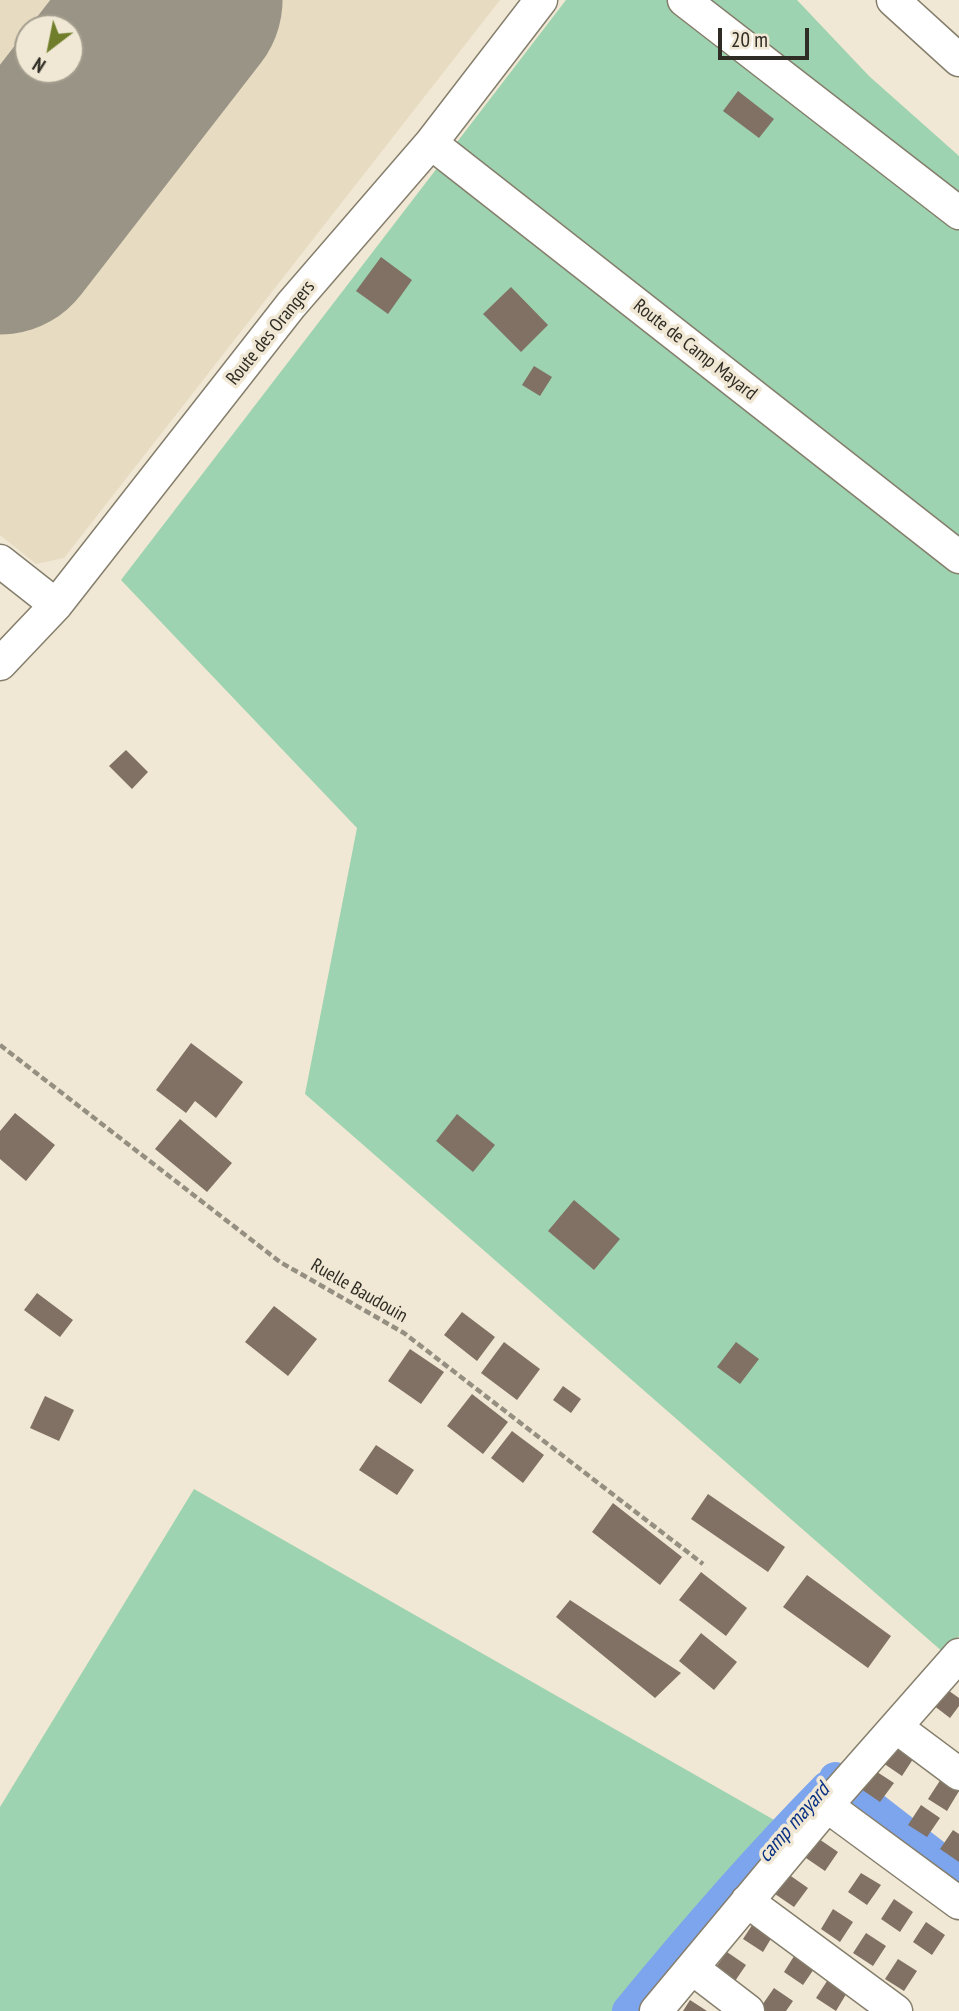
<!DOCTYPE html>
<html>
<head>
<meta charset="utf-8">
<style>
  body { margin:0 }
  #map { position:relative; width:959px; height:2011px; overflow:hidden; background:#f0e8d4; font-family:"PT Sans Narrow",sans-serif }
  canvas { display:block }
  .north { position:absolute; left:14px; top:14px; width:70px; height:70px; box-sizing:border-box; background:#f0e8d4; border:2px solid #a39d8e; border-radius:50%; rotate:212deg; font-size:19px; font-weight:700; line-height:28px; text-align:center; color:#2f2c25 }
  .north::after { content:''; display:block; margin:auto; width:24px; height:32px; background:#707e2b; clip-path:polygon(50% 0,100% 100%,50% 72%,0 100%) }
  .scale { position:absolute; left:718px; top:28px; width:91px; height:32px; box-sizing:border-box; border:4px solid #2f2c25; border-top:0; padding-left:9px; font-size:21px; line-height:24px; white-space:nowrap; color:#2f2c25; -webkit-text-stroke:5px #f0e8d4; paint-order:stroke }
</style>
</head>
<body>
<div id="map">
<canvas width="959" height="2011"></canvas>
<div class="north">N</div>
<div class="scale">20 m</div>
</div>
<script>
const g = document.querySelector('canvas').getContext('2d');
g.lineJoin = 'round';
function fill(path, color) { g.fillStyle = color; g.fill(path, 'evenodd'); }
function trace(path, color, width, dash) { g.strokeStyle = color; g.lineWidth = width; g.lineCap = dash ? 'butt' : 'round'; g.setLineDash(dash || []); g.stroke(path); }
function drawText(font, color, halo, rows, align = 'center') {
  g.font = font + ' "PT Sans Narrow",sans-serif'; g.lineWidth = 7; g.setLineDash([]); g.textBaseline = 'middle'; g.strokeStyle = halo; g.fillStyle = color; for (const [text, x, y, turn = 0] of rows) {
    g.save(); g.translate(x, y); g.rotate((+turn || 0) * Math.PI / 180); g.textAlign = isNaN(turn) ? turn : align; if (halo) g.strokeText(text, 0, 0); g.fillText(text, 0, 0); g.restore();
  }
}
const built = new Path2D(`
  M0,0H500L64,558L36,564L0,535ZM28,28H70V70H28Z`);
const green = new Path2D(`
  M566,0H797L869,76L959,156V1636L944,1653L305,1094L357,828L121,580Z
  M194,1489L783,1825L635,2011H0V1807Z`);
const canal = new Path2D(`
  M835,1778L959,1874
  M628,2011C691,1934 757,1858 827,1787`);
const runway = new Path2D(`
  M0,232L180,0`);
const building = new Path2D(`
  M738,91L774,119L759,138L723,111Z
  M381,257L412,280L388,314L356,291Z
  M511,287L548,325L521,352L483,314Z
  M534,366L552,377L540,396L522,385Z
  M126,750L148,772L132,789L109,766Z
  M191,1043L243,1082L216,1118L195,1101L186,1113L156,1090Z
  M15,1113L55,1145L26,1181L0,1159V1131Z
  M457,1114L495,1145L473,1172L436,1141Z
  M180,1119L232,1163L207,1192L155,1149Z
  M574,1200L620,1239L594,1270L548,1231Z
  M37,1293L73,1320L60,1337L24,1310Z
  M274,1306L317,1339L288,1376L245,1342Z
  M462,1312L495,1337L477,1361L444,1335Z
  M504,1342L540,1369L517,1400L481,1373Z
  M736,1342L759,1359L740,1384L717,1367Z
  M410,1349L444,1372L421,1404L388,1381Z
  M563,1386L581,1399L571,1413L553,1400Z
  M472,1394L508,1422L483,1454L447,1426Z
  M45,1396L74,1410L59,1441L30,1428Z
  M512,1431L544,1455L523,1483L491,1458Z
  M376,1445L414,1470L397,1495L359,1470Z
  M708,1494L785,1547L768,1572L691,1519Z
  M613,1503L682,1557L660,1585L592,1532Z
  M701,1572L747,1608L726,1636L679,1600Z
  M807,1575L891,1636L868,1668L783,1607Z
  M570,1600L681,1673L655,1698L556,1617Z
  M701,1633L737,1662L714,1690L679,1661Z
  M945,1688L959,1698V1706L950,1718L933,1705Z
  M896,1743L915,1756L902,1776L883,1763Z
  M874,1770L894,1783L880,1802L861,1789Z
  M941,1779L959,1791L947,1811L928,1799Z
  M921,1805L940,1818L927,1837L908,1825Z
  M953,1830L959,1834V1862L940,1849Z
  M819,1839L838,1852L825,1871L806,1858Z
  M861,1873L881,1885L867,1905L848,1892Z
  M788,1874L808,1888L794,1907L775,1894Z
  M894,1899L913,1912L900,1932L881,1919Z
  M833,1909L853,1922L840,1942L821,1929Z
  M756,1919L775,1932L763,1952L743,1939Z
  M926,1922L945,1935L932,1955L913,1942Z
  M866,1933L886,1946L873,1966L853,1953Z
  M727,1952L746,1965L733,1984L713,1971Z
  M796,1953L816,1966L803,1985L784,1972Z
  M898,1959L917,1971L904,1991L885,1979Z
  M829,1978L848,1991L836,2011L816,1998Z
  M774,1988L793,2001L786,2011H765L760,2008Z
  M690,2000L707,2011H683Z`);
const path = new Path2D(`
  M0,1045L280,1262L404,1333L703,1564`);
const minor = new Path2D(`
  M684,0L959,213
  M893,0L959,60
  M431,143L959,557
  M0,561L56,605
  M0,664L56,605L291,305L431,143L541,0
  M896,1727L959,1774
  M834,1797L959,1655
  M747,1901L896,2011
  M692,1968L748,2011
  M656,2011L827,1806L959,1903`);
const streetNames = [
  ["Route des Orangers",271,333,-51],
  ["Route de Camp Mayard",695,350,38],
  ["Ruelle Baudouin",359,1291,30]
];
const waterNames = [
  ["camp mayard",794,1823,-49]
];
fill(built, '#e7dbc1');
fill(green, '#9dd3b0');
trace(canal, '#7da5ed', 32);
trace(runway, '#9a9486', 205);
fill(building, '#807164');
trace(minor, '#857e6c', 35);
trace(path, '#948f81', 4.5, [7, 3.5]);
trace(minor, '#fff', 32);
drawText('19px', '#2f2c25', '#f0e8d4', streetNames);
drawText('italic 21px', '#083183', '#f0e8d4', waterNames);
</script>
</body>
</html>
